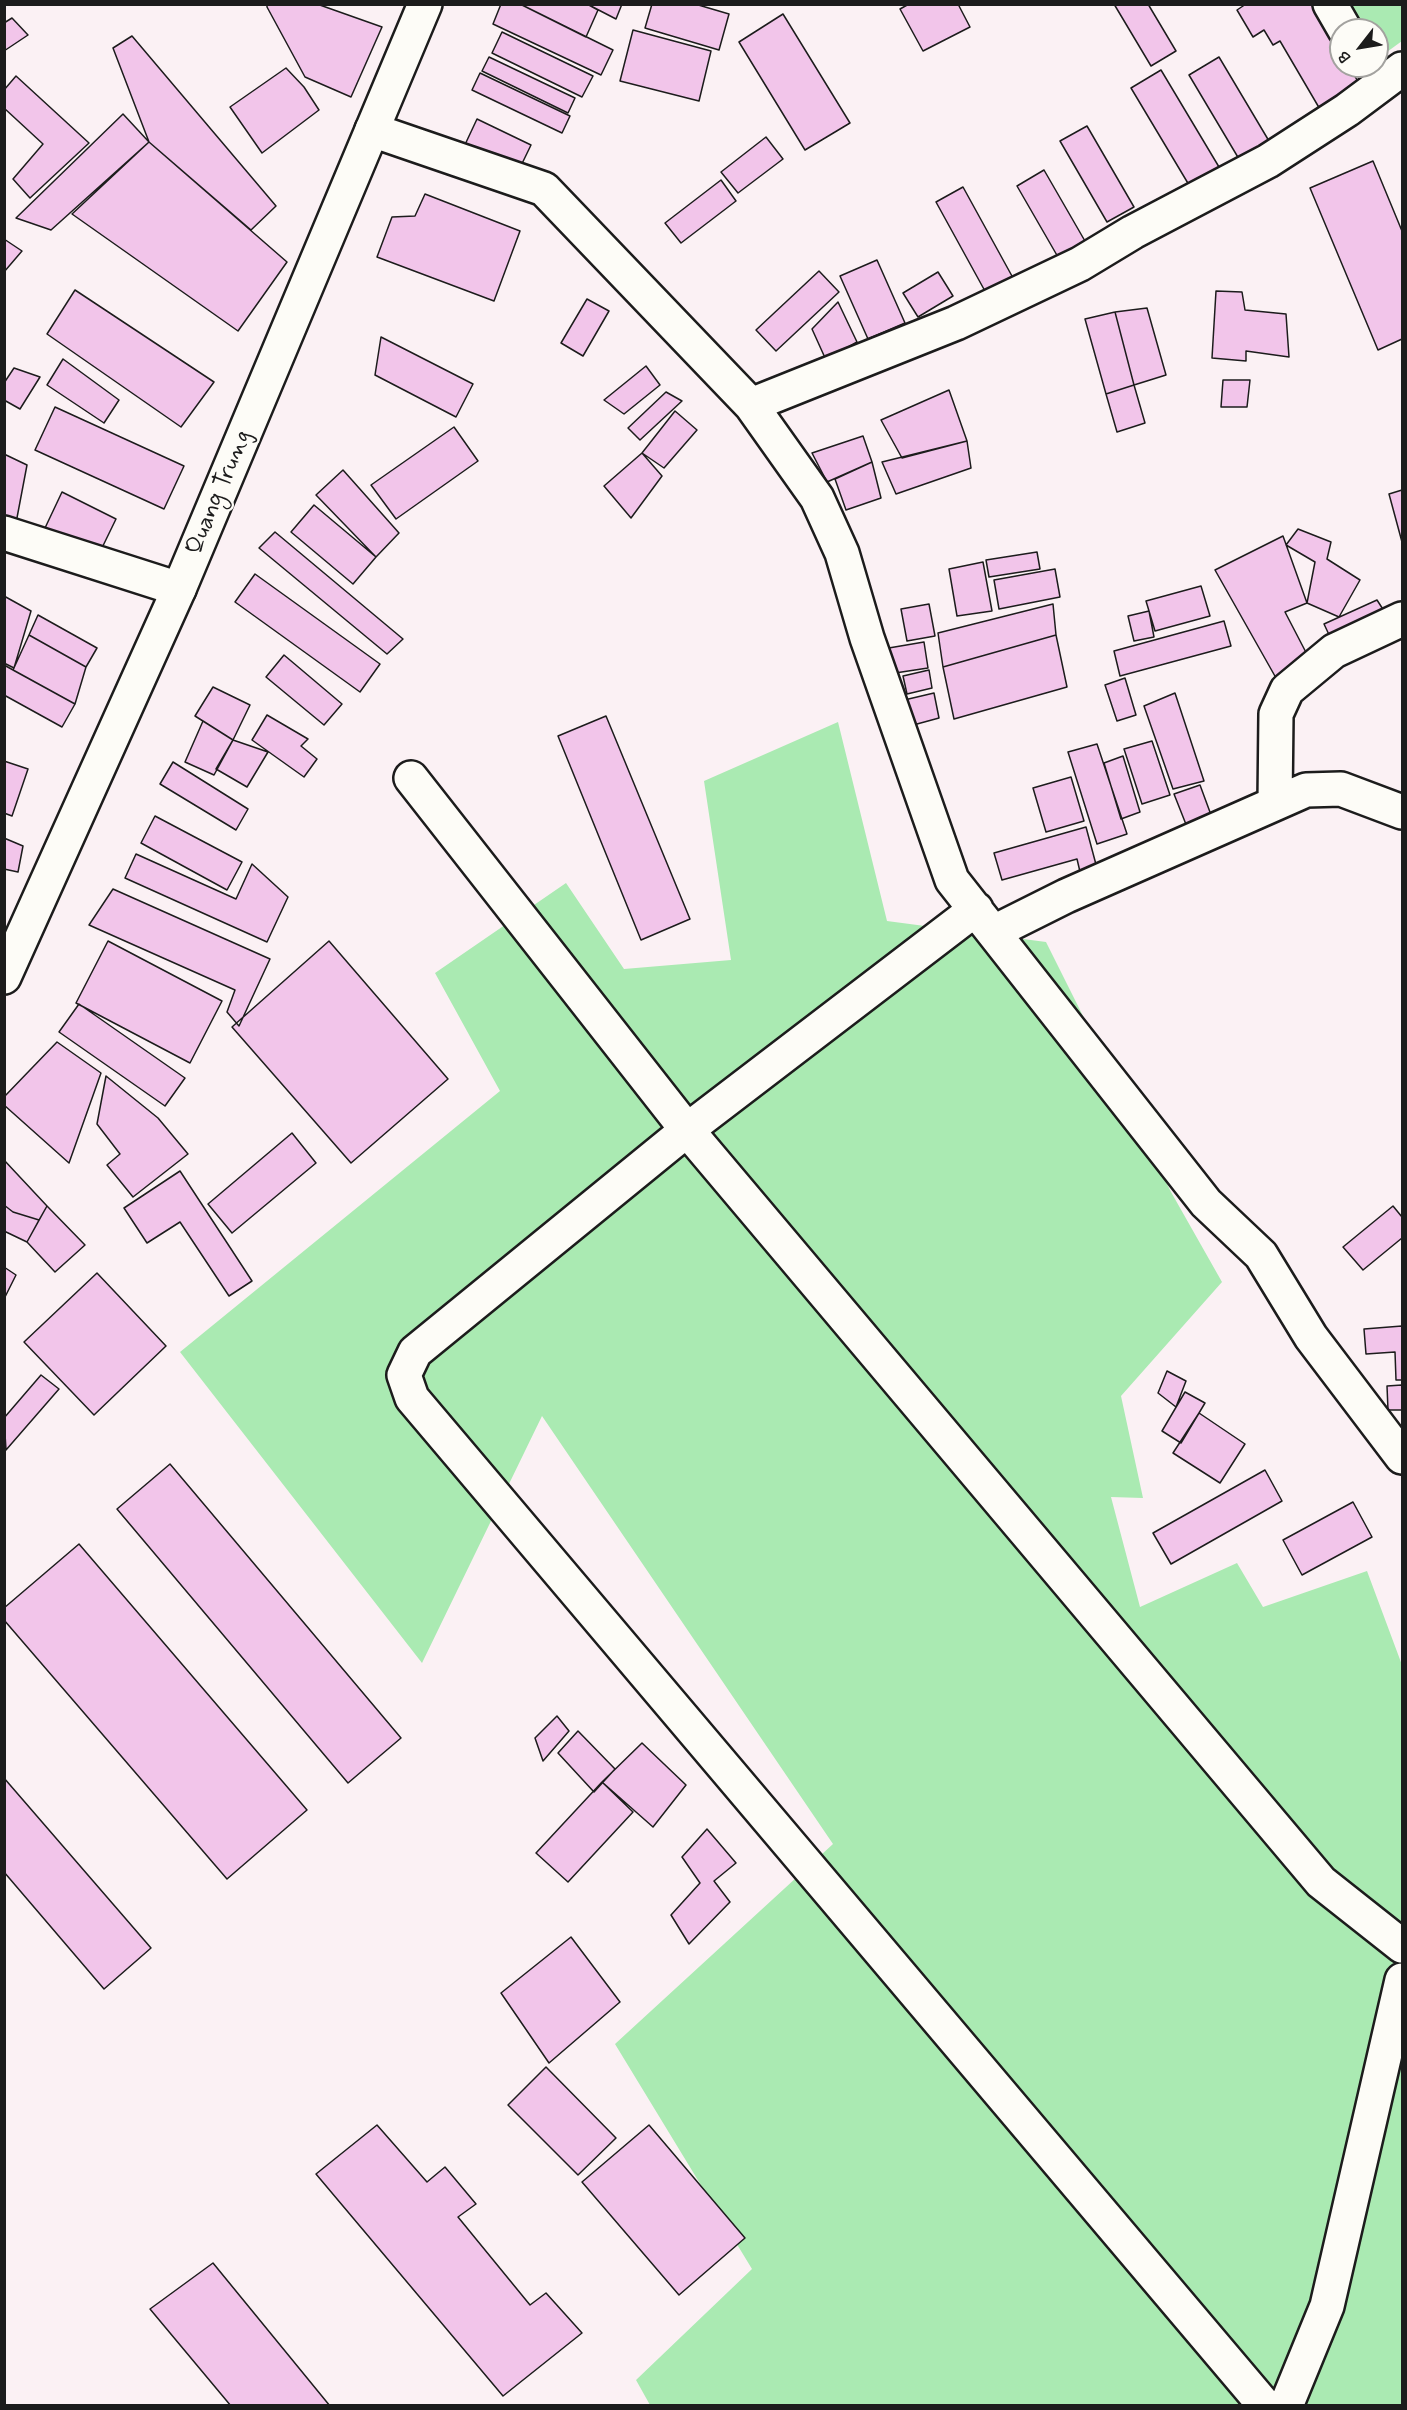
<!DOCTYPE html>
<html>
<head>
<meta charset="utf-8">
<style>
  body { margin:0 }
  #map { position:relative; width:1407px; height:2410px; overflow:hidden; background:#fbf1f4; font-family:Mynerve,sans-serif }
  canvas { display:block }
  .frame { position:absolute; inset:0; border:6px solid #1c1c1c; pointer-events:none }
  .north { position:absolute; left:1329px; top:18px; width:60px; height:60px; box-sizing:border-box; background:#fdfcf7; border:2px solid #a3a29f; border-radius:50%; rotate:239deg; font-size:16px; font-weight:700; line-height:24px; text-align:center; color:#1c1c1c }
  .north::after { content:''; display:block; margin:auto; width:21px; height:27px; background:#1c1c1c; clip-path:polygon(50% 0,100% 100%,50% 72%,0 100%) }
</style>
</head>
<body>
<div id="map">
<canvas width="1407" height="2410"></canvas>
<div class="frame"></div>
<div class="north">B</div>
</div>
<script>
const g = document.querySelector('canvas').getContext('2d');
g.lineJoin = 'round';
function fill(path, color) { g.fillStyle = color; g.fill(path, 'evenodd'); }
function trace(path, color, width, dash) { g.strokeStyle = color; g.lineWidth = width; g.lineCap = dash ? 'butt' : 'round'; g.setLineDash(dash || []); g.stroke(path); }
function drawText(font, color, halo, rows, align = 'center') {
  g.font = font + ' Mynerve,sans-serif'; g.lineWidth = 4.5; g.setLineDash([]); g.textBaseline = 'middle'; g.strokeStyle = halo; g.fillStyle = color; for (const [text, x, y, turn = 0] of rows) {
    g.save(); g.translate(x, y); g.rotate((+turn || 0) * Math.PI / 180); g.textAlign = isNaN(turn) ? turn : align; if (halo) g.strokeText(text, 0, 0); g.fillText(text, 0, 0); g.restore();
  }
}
const green = new Path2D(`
  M1349,5H1402V41L1380,57L1377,51V30H1365Z
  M838,722L887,921L1046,942L1171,1192L1222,1282L1121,1396L1143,1498L1111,1497L1140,1607L1237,1563L1263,1607L1367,1571L1402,1665V2405H650L636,2380L752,2269L615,2044L833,1844L542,1416L422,1663L180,1352L500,1091L435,973L566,883L624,969L731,960L704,781Z`);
const building = new Path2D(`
  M267,4H317L382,27L351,97L305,77L267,7Z
  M501,4H520L613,50L601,75L493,24Z
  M520,4H587L598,10L586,37Z
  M587,4H622L616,19Z
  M652,4H695L729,14L719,50L645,28Z
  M909,4H958L970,27L923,51L900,9Z
  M1114,4H1148L1176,51L1151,66Z
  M1246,4H1312L1341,53V66H1349L1361,87L1321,111L1280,41L1273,45L1264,30L1253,37L1237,10Z
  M783,14L850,123L805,150L739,42Z
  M12,18L28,35L4,51V23Z
  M633,30L711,51L699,101L620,81Z
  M502,32L593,76L582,97L492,53Z
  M132,36L276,206L251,230L149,142L113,48Z
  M489,57L575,98L568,113L482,71Z
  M1219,57L1269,141L1239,159L1189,75Z
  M286,68L304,87L319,110L262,153L230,107Z
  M1161,70L1225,177L1195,195L1131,88Z
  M480,73L570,116L562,133L472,90Z
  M16,76L89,143L30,198L13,179L43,144L4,108V90Z
  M123,114L149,142L51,230L16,218Z
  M477,119L531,145L516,176L462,151Z
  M1087,126L1134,207L1107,222L1060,141Z
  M766,137L783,159L738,193L721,172Z
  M149,142L287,262L238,331L72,214Z
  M1373,161L1402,231V339L1378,350L1310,188Z
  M1044,170L1089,248L1062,264L1017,186Z
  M721,180L736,201L681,243L665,223Z
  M963,187L1018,287L991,302L936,202Z
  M425,194L520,231L494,301L377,257L392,217L415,216Z
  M4,239L22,251L4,272Z
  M877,260L905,323L868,339L840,276Z
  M819,271L839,292L776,351L756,330Z
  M938,272L953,296L918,317L903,293Z
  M75,290L214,382L181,427L47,334Z
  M1216,291L1242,292L1245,310L1286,314L1289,357L1246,351V361L1212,358Z
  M587,299L609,311L583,356L561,343Z
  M838,302L857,342L826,360L812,329Z
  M1147,308L1166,375L1134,385L1115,312Z
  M1115,312L1134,385L1106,394L1085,319Z
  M381,337L473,384L456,417L375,375Z
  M63,359L119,400L104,423L47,385Z
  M646,366L660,385L624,414L604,400Z
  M14,368L40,377L20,409L4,400V383Z
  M1223,380H1250L1247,407H1221Z
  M1134,385L1145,423L1117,432L1106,394Z
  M949,390L967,441L902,458L881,420Z
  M666,392L682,401L640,440L628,428Z
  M55,407L184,466L164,509L35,450Z
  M675,411L697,430L664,468L642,453Z
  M454,427L478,461L396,519L371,485Z
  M863,436L872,462L827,482L812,453Z
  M967,441L971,468L896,494L882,462Z
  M642,453L662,476L631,518L604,486Z
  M4,454L27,465L16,523L4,517Z
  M872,462L881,498L846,510L835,479Z
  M343,470L399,533L376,557L316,495Z
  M1402,490V542L1389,494Z
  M62,492L116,519L99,554L45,528Z
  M314,505L376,557L353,584L291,532Z
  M1298,529L1331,542L1327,559L1360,580L1339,617L1307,603L1315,562L1286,545Z
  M275,532L403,639L387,654L259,548Z
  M1283,536L1307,603L1285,612L1311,662L1280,685L1215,570Z
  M1037,552L1040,569L989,577L986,560Z
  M983,562L992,611L957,616L949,569Z
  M1055,569L1060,597L999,609L994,580Z
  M255,574L380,664L360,692L235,602Z
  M1201,586L1210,616L1155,631L1146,601Z
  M4,596L31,611L14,668L4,663Z
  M1377,600L1388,617L1331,639L1324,624Z
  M929,604L935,636L907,641L901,609Z
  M1053,604L1056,635L943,667L938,633Z
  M1149,611L1154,637L1134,641L1128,616Z
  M38,615L97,648L86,667L29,635Z
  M1224,621L1231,646L1120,676L1114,651Z
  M29,635L86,667L75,704L13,670Z
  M1056,635L1067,687L954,719L943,667Z
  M924,642L928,668L882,675L877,650Z
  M284,655L342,704L324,725L266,677Z
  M4,665L75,704L62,727L4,695Z
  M929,670L932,688L907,694L903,676Z
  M1125,678L1136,715L1117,721L1105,685Z
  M213,687L250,705L233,740L195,716Z
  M934,693L939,718L906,727L900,701Z
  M1175,693L1204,781L1173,789L1144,706Z
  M267,715L308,739L301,746L317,759L304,777L252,740Z
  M606,716L690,919L641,940L558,736Z
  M203,721L233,740L214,775L185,762Z
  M233,740L268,752L247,787L216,769Z
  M1152,741L1170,795L1142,804L1124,749Z
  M1097,744L1127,834L1097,844L1068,752Z
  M1123,756L1140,812L1121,819L1104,763Z
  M4,761L28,769L12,816L4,813Z
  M173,762L248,809L236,830L160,784Z
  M1071,777L1084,821L1046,832L1033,788Z
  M1200,785L1214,823L1189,832L1174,794Z
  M155,816L242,862L227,890L141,843Z
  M1086,827L1098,872L1081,876L1077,859L1002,880L994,853Z
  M4,838L23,846L18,872L4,869Z
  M136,854L236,899L252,864L288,897L267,942L125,878Z
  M113,889L270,959L239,1026L227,1012L235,990L89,925Z
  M108,941L222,1001L190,1063L76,1003Z
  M329,941L448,1079L351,1163L232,1027Z
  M79,1004L185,1078L165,1106L59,1032Z
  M57,1042L101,1073L69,1163L4,1105V1097Z
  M106,1076L158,1118L188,1154L133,1197L107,1165L120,1154L97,1124Z
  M292,1133L316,1163L232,1233L208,1204Z
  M4,1160L47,1206L39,1220L13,1212L4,1205Z
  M180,1171L252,1281L229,1296L180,1222L147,1243L124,1208Z
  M4,1205L13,1212L39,1220L27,1242L4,1231Z
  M47,1206L85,1245L55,1272L27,1242Z
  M1393,1206L1402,1217V1238L1363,1270L1343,1247Z
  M4,1267L16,1275L4,1299Z
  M97,1273L166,1346L94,1415L24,1342Z
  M1402,1326V1380H1396L1395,1352L1366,1354L1364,1329Z
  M1167,1371L1186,1381L1176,1407L1158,1393Z
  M41,1375L59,1389L6,1450L4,1418Z
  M1402,1385V1410H1388L1387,1386Z
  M1185,1392L1205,1403L1181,1443L1162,1431Z
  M1199,1413L1245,1444L1220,1483L1173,1453Z
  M170,1464L401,1738L348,1783L117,1509Z
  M1265,1470L1282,1501L1171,1564L1153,1533Z
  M1353,1502L1372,1537L1302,1575L1283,1540Z
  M79,1544L307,1810L227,1879L4,1620V1608Z
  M557,1716L569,1731L543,1761L535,1738Z
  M578,1731L615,1769L594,1792L558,1753Z
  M642,1743L686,1785L653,1827L602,1782Z
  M4,1778L151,1948L104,1989L4,1872Z
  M602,1782L633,1812L568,1882L536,1853Z
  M707,1829L736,1863L714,1881L730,1902L689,1944L671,1915L700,1883L682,1857Z
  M571,1937L620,2002L549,2063L501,1993Z
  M546,2067L616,2138L578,2175L508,2105Z
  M377,2125L427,2182L445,2167L476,2204L458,2217L530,2305L546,2293L582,2333L503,2396L316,2174Z
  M649,2125L745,2238L679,2295L582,2182Z
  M213,2263L330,2406H231L150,2309Z`);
const street = new Path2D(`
  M1330,4L1345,30
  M372,130L544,189L751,405L817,498L842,553L867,638L952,880L1206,1203L1261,1255L1311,1337L1402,1457
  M751,405L956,323L1080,264L1133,232L1268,161L1347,110L1402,69
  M4,533L179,589
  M411,778L687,1130L1321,1882L1402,1946
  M1275,803L1276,714L1287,690L1334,651L1402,619
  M976,909L687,1130L415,1352L404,1375L412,1398L1265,2406
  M994,932L1066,896L1306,790L1341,789L1402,812
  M1286,2406L1327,2306L1402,1980`);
const primary = new Path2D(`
  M4,977L179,589L425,4`);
const streetNames = [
  ["Quang Trung",220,493,-67]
];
fill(green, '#aaeab2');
fill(building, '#f2c5ea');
trace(building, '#1c1c1c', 1.5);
trace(street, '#1c1c1c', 38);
trace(primary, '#1c1c1c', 38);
trace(street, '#fdfcf7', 33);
trace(primary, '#fdfcf7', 33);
drawText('24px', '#1c1c1c', '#fdfcf7', streetNames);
</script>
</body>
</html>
